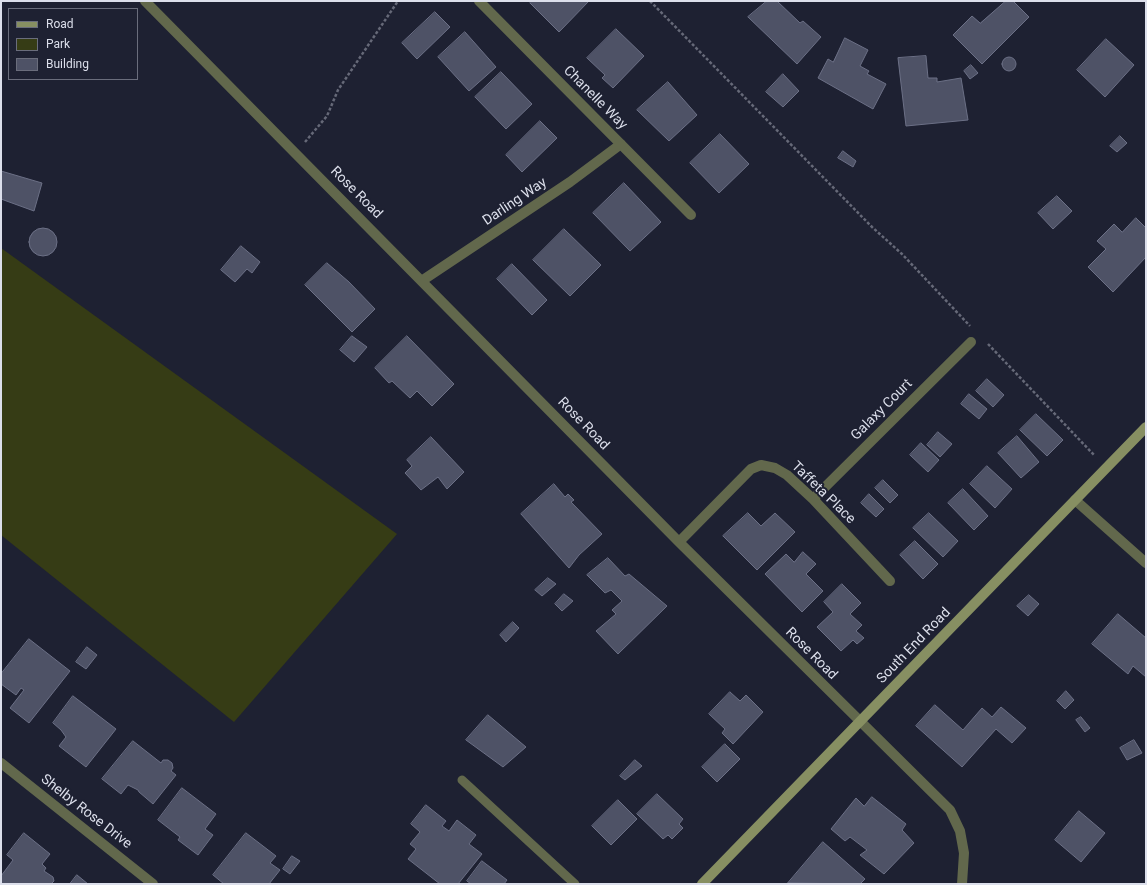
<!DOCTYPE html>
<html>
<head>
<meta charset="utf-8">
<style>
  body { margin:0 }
  #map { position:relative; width:1147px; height:885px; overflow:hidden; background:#1e2132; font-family:Roboto,sans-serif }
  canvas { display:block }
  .frame { position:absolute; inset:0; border:2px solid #dcdfeb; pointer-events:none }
  .legend { position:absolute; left:8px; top:8px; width:130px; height:72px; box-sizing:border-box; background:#1e2132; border:1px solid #6a6d7c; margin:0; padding:5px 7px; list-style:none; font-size:12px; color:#dcdfeb }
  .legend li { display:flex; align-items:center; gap:8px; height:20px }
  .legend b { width:20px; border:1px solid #6a6d7c }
</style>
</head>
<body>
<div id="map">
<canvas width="1147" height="885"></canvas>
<div class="frame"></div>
<ul class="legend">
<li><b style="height:5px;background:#878f62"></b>Road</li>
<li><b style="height:11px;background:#363c15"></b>Park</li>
<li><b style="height:11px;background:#4e5266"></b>Building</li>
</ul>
</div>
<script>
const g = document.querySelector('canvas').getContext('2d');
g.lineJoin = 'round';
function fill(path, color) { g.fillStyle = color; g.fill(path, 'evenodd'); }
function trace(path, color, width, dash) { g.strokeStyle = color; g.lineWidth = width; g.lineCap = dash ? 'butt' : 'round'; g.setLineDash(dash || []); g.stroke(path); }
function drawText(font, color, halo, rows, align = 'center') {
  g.font = font + ' Roboto,sans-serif'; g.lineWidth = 4; g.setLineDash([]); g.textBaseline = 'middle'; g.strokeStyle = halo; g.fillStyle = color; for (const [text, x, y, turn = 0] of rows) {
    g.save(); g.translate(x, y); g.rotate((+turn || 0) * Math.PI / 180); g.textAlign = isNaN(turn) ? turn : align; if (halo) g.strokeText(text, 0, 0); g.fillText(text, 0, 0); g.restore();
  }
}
const green = new Path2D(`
  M1,248L397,534L234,722L1,535Z`);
const building = new Path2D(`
  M532,1H589L559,32L530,3Z
  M767,1H777L800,23L803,21L821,37L797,64L748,17Z
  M1006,1H1013L1029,17L982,64L953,35L972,16L980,23Z
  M435,12L450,27L417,59L402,43Z
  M616,29L644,56L613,88L602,78L605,75L587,58Z
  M465,32L496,67L469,91L438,57Z
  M845,38L868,50L860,66L869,71L867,74L886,84L873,109L818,78L828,59L833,62Z
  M1106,39L1134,65L1105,97L1077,70Z
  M926,56L928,78H937V82L961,78L968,120L906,126L898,58Z
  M1002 64a7 7 0 1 1 14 0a7 7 0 1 1-14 0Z
  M971,65L978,73L970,79L964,71Z
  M501,72L532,104L506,129L475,97Z
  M783,74L799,91L783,107L766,92Z
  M668,82L697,115L669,141L637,110Z
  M540,121L557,138L522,172L506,155Z
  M720,134L749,164L719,193L690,163Z
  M1120,136L1127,143L1117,152L1110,146Z
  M843,151L856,161L853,167L838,158Z
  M1,171L42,183L34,211L1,199Z
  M624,183L661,222L630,251L593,213Z
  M1057,196L1072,211L1053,229L1038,213Z
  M1136,218L1146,228V257L1113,292L1088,267L1106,249L1097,241L1114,224L1122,232Z
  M29 242a14 14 0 1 1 28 0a14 14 0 1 1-28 0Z
  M564,229L601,265L570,296L533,260Z
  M241,246L260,262L252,273L247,269L235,282L221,270Z
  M327,263L349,282L375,309L352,332L305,285Z
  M512,264L547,300L532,315L497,279Z
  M352,336L367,347L354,362L340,350Z
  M407,336L454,384L432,406L417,391L410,398L392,381L389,383L375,368Z
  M987,379L1004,395L993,407L976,391Z
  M969,394L987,409L979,419L961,404Z
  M1036,414L1063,440L1047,456L1020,430Z
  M938,432L952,444L940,457L927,445Z
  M1017,436L1039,462L1021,478L998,453Z
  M431,437L464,472L447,489L438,477L421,490L405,473L412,466L407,460Z
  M921,443L939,460L928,472L910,455Z
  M987,466L1012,489L995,508L970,484Z
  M883,480L898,495L890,503L875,488Z
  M554,484L565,497L568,494L574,500L571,502L602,534L579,555L569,568L521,514Z
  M963,489L988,516L974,530L948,503Z
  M869,494L884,509L876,517L861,503Z
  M748,513L761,526L775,513L795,532L757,570L723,536Z
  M929,513L958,541L943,557L913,528Z
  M915,541L938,564L923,579L900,555Z
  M803,552L816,564L806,574L823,591L802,612L765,574L786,554L794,562Z
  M608,558L625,576L629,574L667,606L618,654L596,631L616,614L612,610L622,601L611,590L605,593L587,575Z
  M548,578L556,584L542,596L535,590Z
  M842,584L861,603L850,614L862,625L856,631L864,638L857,644L853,640L841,651L817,627L833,612L824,602Z
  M564,594L573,601L562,611L555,604Z
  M1029,595L1039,604L1028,616L1017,606Z
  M1118,614L1146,638V677L1133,666L1128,674L1092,644Z
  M513,622L519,628L506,642L500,635Z
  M29,639L70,671L29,723L10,708L24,690L21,688L16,695L1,684V674Z
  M87,647L97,655L86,669L76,662Z
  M1066,691L1074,700L1065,709L1057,701Z
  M730,692L740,701L746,695L763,712L733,744L722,733L725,729L709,714Z
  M73,696L116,729L86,767L59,746L66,737L61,730L53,723Z
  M935,705L963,730L982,708L992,717L1001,707L1026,728L1012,743L996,729L962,767L916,726Z
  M488,715L526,747L503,767L466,740Z
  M1081,717L1090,728L1085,732L1076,720Z
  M1134,740L1142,753L1127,760L1120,748Z
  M133,741L161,763L163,760H168L172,763L173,768L171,771L176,775L153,804L139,792L138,790L128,785L121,794L102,779Z
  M725,744L740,759L717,782L702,767Z
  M635,760L642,766L625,780L620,776Z
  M182,788L216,814L205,829L213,835L198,855L178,840L180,837L158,820Z
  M657,794L683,819L679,824L683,828L672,839L668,835L663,839L637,814Z
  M872,797L906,824L902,830L914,843L884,874L860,855L867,850L850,837L845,841L831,829L856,798L864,806Z
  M618,800L637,819L611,845L592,826Z
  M426,805L446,821L442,826L449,831L457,820L476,835L469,844L482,854L458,884H440L408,859L416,849L410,844L420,832L411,824Z
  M1079,811L1105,833L1081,862L1055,840Z
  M24,833L50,854L42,864L46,868L44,871L53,877L54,881L51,884H1V876L13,860L7,855Z
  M246,833L276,856L270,863L280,870L269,884H224L213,875Z
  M823,842L865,879L860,884L788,883Z
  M292,856L300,861L290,874L283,869Z
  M482,861L507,880L504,884H471L467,881Z
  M77,875L88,884H70Z`);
const path = new Path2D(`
  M650,1L872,227L902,254L970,326
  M305,142L327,116L338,90L398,1
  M988,344L1095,456`);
const lane = new Path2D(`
  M462,780L575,884`);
const street = new Path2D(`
  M145,1L679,542L950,810L960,831L964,853L962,884
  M479,1L691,215
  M423,280L570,182L621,144
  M813,499L971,342
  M1075,500L1146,563
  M679,542L751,469L761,465L775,468L787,475L813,499L890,581
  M1,763L153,884`);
const secondary = new Path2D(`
  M702,884L1146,427`);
const streetNames = [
  ["Chanelle Way",595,98,45],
  ["Rose Road",356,193,45],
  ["Darling Way",515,202,-34],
  ["Galaxy Court",882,410,-45],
  ["Rose Road",583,424,46],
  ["Taffeta Place",823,493,44],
  ["South End Road",914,646,-46],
  ["Rose Road",811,654,45],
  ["Shelby Rose Drive",86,812,38]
];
fill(green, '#363c15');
fill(building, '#4e5266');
trace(building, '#6c7086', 1);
trace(path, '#666978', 2.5, [3, 2]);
trace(lane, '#62684c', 9);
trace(street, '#62684c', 10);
trace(secondary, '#878f62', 10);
drawText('14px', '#dcdfeb', '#1e2132', streetNames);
</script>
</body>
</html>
